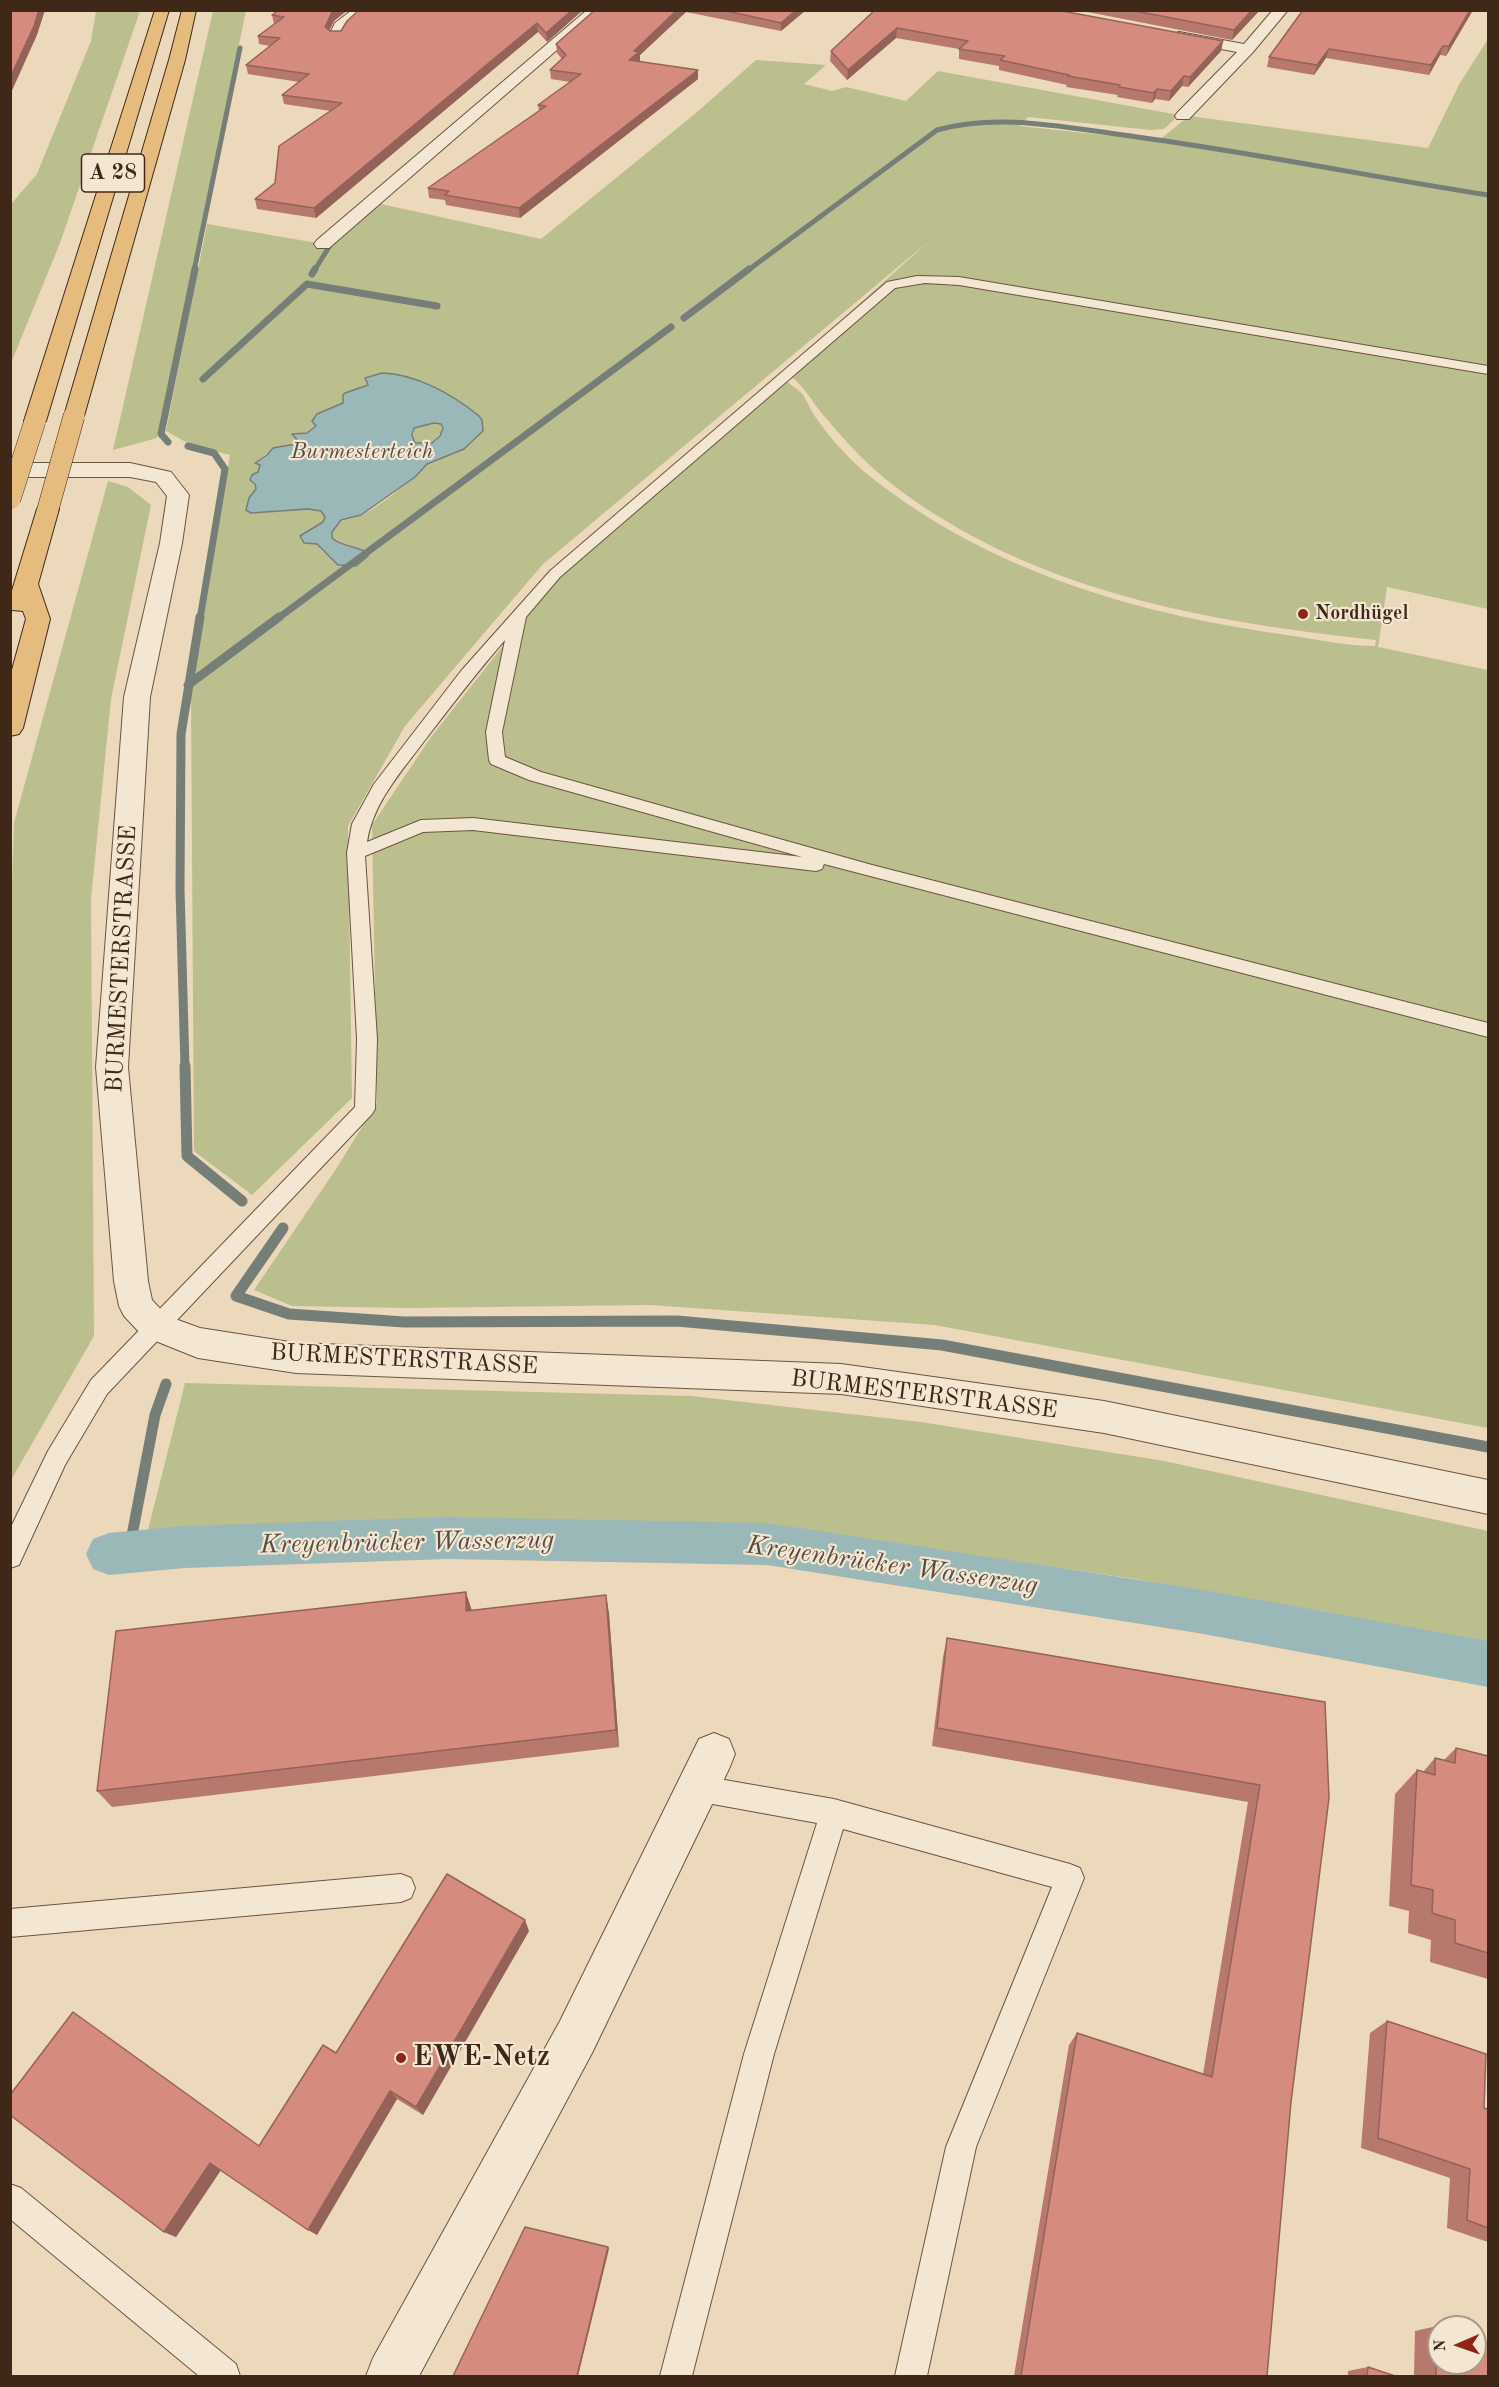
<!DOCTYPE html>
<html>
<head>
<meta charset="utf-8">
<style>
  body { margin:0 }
  #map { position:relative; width:1499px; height:2387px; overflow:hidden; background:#ecd8bb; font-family:"Old Standard TT",serif }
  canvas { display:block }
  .frame { position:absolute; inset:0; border:12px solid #402819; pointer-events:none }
  .north { position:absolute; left:1427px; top:2315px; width:60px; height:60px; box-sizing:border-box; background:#f3e6d3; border:2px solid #ab9a89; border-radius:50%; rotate:268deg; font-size:16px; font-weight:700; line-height:24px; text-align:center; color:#402819 }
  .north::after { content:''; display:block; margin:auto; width:21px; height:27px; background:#8f2418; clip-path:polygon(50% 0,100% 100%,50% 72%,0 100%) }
</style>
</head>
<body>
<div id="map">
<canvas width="1499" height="2387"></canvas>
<div class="frame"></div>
<div class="north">N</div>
</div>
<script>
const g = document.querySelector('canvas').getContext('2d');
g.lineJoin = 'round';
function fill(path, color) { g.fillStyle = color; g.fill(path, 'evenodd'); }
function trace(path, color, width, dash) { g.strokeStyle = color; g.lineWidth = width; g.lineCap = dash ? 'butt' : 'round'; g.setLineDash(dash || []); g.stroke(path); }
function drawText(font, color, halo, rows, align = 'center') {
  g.font = font + ' "Old Standard TT",serif'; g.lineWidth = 4.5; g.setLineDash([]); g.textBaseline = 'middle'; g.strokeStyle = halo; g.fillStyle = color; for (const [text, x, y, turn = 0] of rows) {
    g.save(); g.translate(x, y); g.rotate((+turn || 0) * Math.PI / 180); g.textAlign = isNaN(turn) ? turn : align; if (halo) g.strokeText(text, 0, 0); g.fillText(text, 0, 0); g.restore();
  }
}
const green = new Path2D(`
  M96,11H140L60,243L11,363V204L37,174L91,41Z
  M213,11H246L157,438L113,450Z
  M1488,39V609L1387,587L1378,647L1488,670V1428L935,1325L650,1305L409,1308L292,1306L254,1290L336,1169L377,1103L372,825L431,737L559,575L929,241L543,564L405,726L348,826L352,1098L252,1195L194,1151L191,697L230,455L191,445L166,431L207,224L323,244L372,202L541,239L696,113L756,60L826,65L804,84L832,91L846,87L906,101L938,71L1179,115L1164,129L1151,130L1028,117L1020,126L1158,141L1189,116L1428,148L1460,83ZM382,373L480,433C468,453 446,451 428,463C423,466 420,472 415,476C402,488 378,507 362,515C349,521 331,518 332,538L337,542L363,549L323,552L317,544L304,543L306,532L323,522L325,517L321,511L308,509L251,513L249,498L256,489L252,475L258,472L260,465L255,463L274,448L296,444L298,441L296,433C319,435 313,420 325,411C329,407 338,406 343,403L344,399L368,385L369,376ZM791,376C808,391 811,401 825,417C845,441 868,466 893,485C1031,591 1206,622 1376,640L1375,646C1343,646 1311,638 1280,634C1134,613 990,571 872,478C851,462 829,437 814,415C810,409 807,401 803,395C798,389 791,385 785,380Z
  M425,423L441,424L443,431L432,443L419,444L413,440L414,428Z
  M108,481L128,487L151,505L111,699L91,899L94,1336L11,1480L10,942L14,823Z
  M185,1383L691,1396L921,1422L1164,1461L1488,1531V1646L1136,1579L800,1530L485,1523L146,1538Z`);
const water = new Path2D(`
  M382,373C416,374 452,394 479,416L482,420L483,431L464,449L427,464L415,477L361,515L341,520L332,532V538C342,547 357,546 368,553V556L356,566L338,565L317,544L304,543L300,536L323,522L325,517L321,511L308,509L251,513L246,510L249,498L256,489L255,484L250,480L252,475L258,472L260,465L255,463L267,455L273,448L296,444L298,441L292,434L307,433L316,426L312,421L317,414L343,403V395L345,393L368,385L365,378ZM434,423L441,424L443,428L440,436L432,443H415L412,435L414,428Z`);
const streamFar3 = new Path2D(`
  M194,271L240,48
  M314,271L329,247
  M747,271L937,130C998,113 1061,127 1123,135C1245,151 1366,176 1488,195`);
const streamFar2 = new Path2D(`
  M312,274L315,269
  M684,318L749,269
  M203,379L307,284L437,306
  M168,442L161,434L195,269
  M188,446L214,453L225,469L200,619
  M277,619L671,327`);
const streamFar1 = new Path2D(`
  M188,685L279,617
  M185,1067L180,889L181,734L200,617`);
const stream = new Path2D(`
  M185,1066L187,1156L242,1201
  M283,1228L236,1296L289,1314L404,1322L677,1321L942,1345L1488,1447
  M129,1551L155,1415L166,1384`);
const canal = new Path2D(`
  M447,1517L767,1523L1198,1589L1488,1641V1687L1198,1633L767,1565L447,1559L185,1568L109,1575L93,1569L86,1554L93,1539L109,1533L185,1526Z`);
const lane = new Path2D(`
  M917,276L959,277L1488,366V374L959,285L925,283L895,288L560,577L526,617L502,732L505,757L541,772L872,865L1488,1023V1037L824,864L822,869L816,871L473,830L423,832L365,856L377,1039L375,1109L372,1114L107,1394L65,1465L19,1565L10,1568V1529L48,1451L91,1380L355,1107L357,1039L347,853L352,824L374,784L461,671L550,571L887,282ZM505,640L486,732L489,760L491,764L529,780L802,857L473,818L421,820L367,842C373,802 402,771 425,740C451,706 477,672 505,640Z
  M696,1775L834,1799L1070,1864L1080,1868L1084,1878L976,2147L927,2376H895L946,2147L1052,1887L843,1829L774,2054L692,2376H660L744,2054L817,1823L696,1801L687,1797L683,1788L687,1779Z
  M401,1874L411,1878L415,1888L411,1898L401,1902L10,1937V1909Z
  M10,2184L21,2188L236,2364L240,2376H199L10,2219Z`);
const street = new Path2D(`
  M352,10H369L347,28L342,38H332L329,35L335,23Z
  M587,10H603L329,248H317L314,244L317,240Z
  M1273,10H1288L1253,52L1189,119H1177L1175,116L1177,113L1237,52L1174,40L1171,37L1174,34L1179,32L1244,44Z
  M10,463H130L171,472L189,495L182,543L150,697L128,1067L148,1281L152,1300L167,1316L200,1328L296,1343L841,1364L1104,1401L1488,1480V1514L1104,1433L841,1394L296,1373L198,1358L143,1336L124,1316L119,1306L114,1281L96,1067L124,697L160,543L167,496L156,482L130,477H10Z
  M714,1733L729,1739L735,1754L729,1769L592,2053L419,2376H366L373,2358L560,2021L699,1739Z`);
const highway = new Path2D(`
  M155,10H169L46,421L42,425L35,427L28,425L24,421Z
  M182,10H196L185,60L84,416L81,420L74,422L67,420L64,416L169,60Z
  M48,502L56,504L59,509L38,584L50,619L23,728L19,734L10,736V677L26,619L23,611L12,610L10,597L37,509L40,504Z`);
const highwayBridge = new Path2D(`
  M10,499L35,421
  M48,509L74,416`);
const wall = new Path2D(`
  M583,10L547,42L538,32L316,218L257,209L255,199L275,183L331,111L284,104L282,95L299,82L248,74L246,65L270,46L259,44L258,36L274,24L272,15L334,21L329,30L330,31H341Z
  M595,10H806L781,31L686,12L640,55V61L639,62L698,79L520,218L446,205L445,200L429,198L428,188L539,111L538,105L570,82L551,79L550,70L562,59L557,53L556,44Z
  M875,10L1223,41L1221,51L1188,87L1182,86L1169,101L1155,99L1152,103L1117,97L1118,95L1066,87L1067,85L999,70V66L959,59V49L896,38L847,80L830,61L831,51Z
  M1077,10H1260L1232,40Z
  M1473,10L1446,56L1440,55L1429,75L1326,58L1314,75L1267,67L1269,57Z
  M606,1595L609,1614L619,1747L112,1807L97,1791L472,1610Z
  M947,1638L1325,1702L1267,2376H1014L1069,2045L1077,2033L1203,2074L1248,1802L932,1746L943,1657Z
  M1456,1748L1488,1756V1979L1430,1962L1431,1940L1408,1933L1409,1911L1389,1906L1395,1794L1417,1770L1423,1772L1435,1758L1444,1760Z
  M529,1931L423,2115L397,2099L317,2235L221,2170L176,2237L164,2232L10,2115L259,2146L336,2053Z
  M1387,2021L1484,2108L1488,2109V2242L1447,2228L1450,2178L1361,2148L1370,2033Z
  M1437,2326L1488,2376H1414L1415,2331Z
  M1368,2367L1396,2376H1348V2371Z`);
const shadedWall = new Path2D(`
  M39,10H45L37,35L10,95V78Z
  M335,10H348L334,21L327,35L325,27L332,12Z
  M572,10H583L547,42L546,33Z
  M677,10H686V12L640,55V61L630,69L629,60L634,51Z
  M796,10H806L781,31V23Z
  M1252,10H1260L1232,40L1234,30Z
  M1470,10H1473L1446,56L1449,46Z
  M537,23L538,32L316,218L314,208Z
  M897,28L896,38L847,80L848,70Z
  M1223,41L1221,51L1188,87L1190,77Z
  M1443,46L1440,55L1429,75L1431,65Z
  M1329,49L1326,58L1314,75L1317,65Z
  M698,70V79L520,218L519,208Z
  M1184,76L1182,86L1169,101L1171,91Z
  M1157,89L1155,99L1152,103L1154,93Z
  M466,1592L472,1611H466Z
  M606,1595L609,1614L619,1747L616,1730Z
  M525,1920L529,1931L423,2115L416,2107Z
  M390,2091L397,2099L317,2235L308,2230Z
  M210,2163L221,2170L176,2237L164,2232Z
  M608,2247L609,2249L578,2376H577Z`);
const building = new Path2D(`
  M10,10H39L34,26L10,78Z
  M279,10H335L332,12L325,27L330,31H341L347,21L359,10H572L546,33L537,23L314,208L255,199L275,183L279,146L342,103L282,95L309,74L246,65L280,38L258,36L284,17L272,15Z
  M595,10H677L634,51L639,52L629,60L698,70L519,208L445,195L449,191L428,188L546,106L538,105L581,74L550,70L566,55L556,44Z
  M722,10H796L781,23Z
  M875,10H1057L1223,41L1190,77L1184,76L1171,91L1157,89L1154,93L1119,87L1120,85L1068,76L1069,75L1000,60L1005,56L959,49L968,41L897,28L848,70L831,51Z
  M1130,10H1252L1234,30Z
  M1303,10H1470L1449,46H1443L1431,65L1329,49L1317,65L1269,57Z
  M466,1592V1611L606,1595L616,1730L97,1791L116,1631Z
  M947,1638L1325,1702L1329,1798L1291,2102L1267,2376H1021L1077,2033L1212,2077L1260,1785L937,1728Z
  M1456,1748L1488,1756V1953L1455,1943V1920L1432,1913L1433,1890L1411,1885L1417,1770L1435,1775V1758L1455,1763Z
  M447,1874L525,1920L416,2107L390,2091L308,2230L210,2163L164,2232L10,2115V2095L73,2012L259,2146L323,2045L336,2053Z
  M1387,2021L1486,2054L1484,2108L1488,2109V2228L1467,2220L1470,2169L1378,2138Z
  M525,2227L608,2247L577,2376H453Z
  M1437,2326L1440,2327H1439V2363H1475V2339L1488,2344V2376H1436Z
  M1368,2367L1395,2376H1367Z`);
const markers = [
  [1303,614,6,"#8f2418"],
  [401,2058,6,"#8f2418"]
];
const farPoinames = [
  ["Nordhügel",1315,614]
];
const shields = [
  [113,173,63]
];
const shieldNames = [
  ["A 28",113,173]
];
const farWaternames = [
  ["Burmesterteich",362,452]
];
const streetNames = [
  ["BURMESTERSTRASSE",122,959,-87],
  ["BURMESTERSTRASSE",404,1360,3],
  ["BURMESTERSTRASSE",924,1395,7]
];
const waterNames = [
  ["Kreyenbrücker Wasserzug",407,1543,-1],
  ["Kreyenbrücker Wasserzug",892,1566,8]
];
const nearPoinames = [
  ["EWE-Netz",413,2058]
];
fill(green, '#bbbe8d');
fill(water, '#9ab8b7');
trace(water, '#767e78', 1.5);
trace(streamFar3, '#767e78', 5);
trace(streamFar2, '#767e78', 7);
trace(streamFar1, '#767e78', 9);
trace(stream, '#767e78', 11);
fill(canal, '#9ab8b7');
trace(lane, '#6b5442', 2);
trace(street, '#6b5442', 2);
trace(highway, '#402819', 2);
fill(lane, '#f3e6d3');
fill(street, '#f3e6d3');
fill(highway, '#e6bc7e');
trace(highwayBridge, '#402819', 22, []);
trace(highwayBridge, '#e6bc7e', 21);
fill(wall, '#b7786d');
fill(shadedWall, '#956259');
fill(building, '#d58c7f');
trace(building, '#956259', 1.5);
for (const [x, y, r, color] of markers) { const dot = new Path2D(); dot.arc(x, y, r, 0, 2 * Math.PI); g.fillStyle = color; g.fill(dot); trace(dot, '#f3e6d3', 2); }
drawText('bold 20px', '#402819', '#f3e6d3', farPoinames, 'left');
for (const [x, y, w] of shields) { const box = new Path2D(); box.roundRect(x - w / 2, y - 19, w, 38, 4.5); g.fillStyle = '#f3e6d3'; g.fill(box); trace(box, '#402819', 1.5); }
drawText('bold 22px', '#402819', null, shieldNames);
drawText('italic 22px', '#564c40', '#f3e6d3', farWaternames);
drawText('24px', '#402819', '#f3e6d3', streetNames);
drawText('italic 26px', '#564c40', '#f3e6d3', waterNames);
drawText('bold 28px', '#402819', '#f3e6d3', nearPoinames, 'left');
</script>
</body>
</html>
